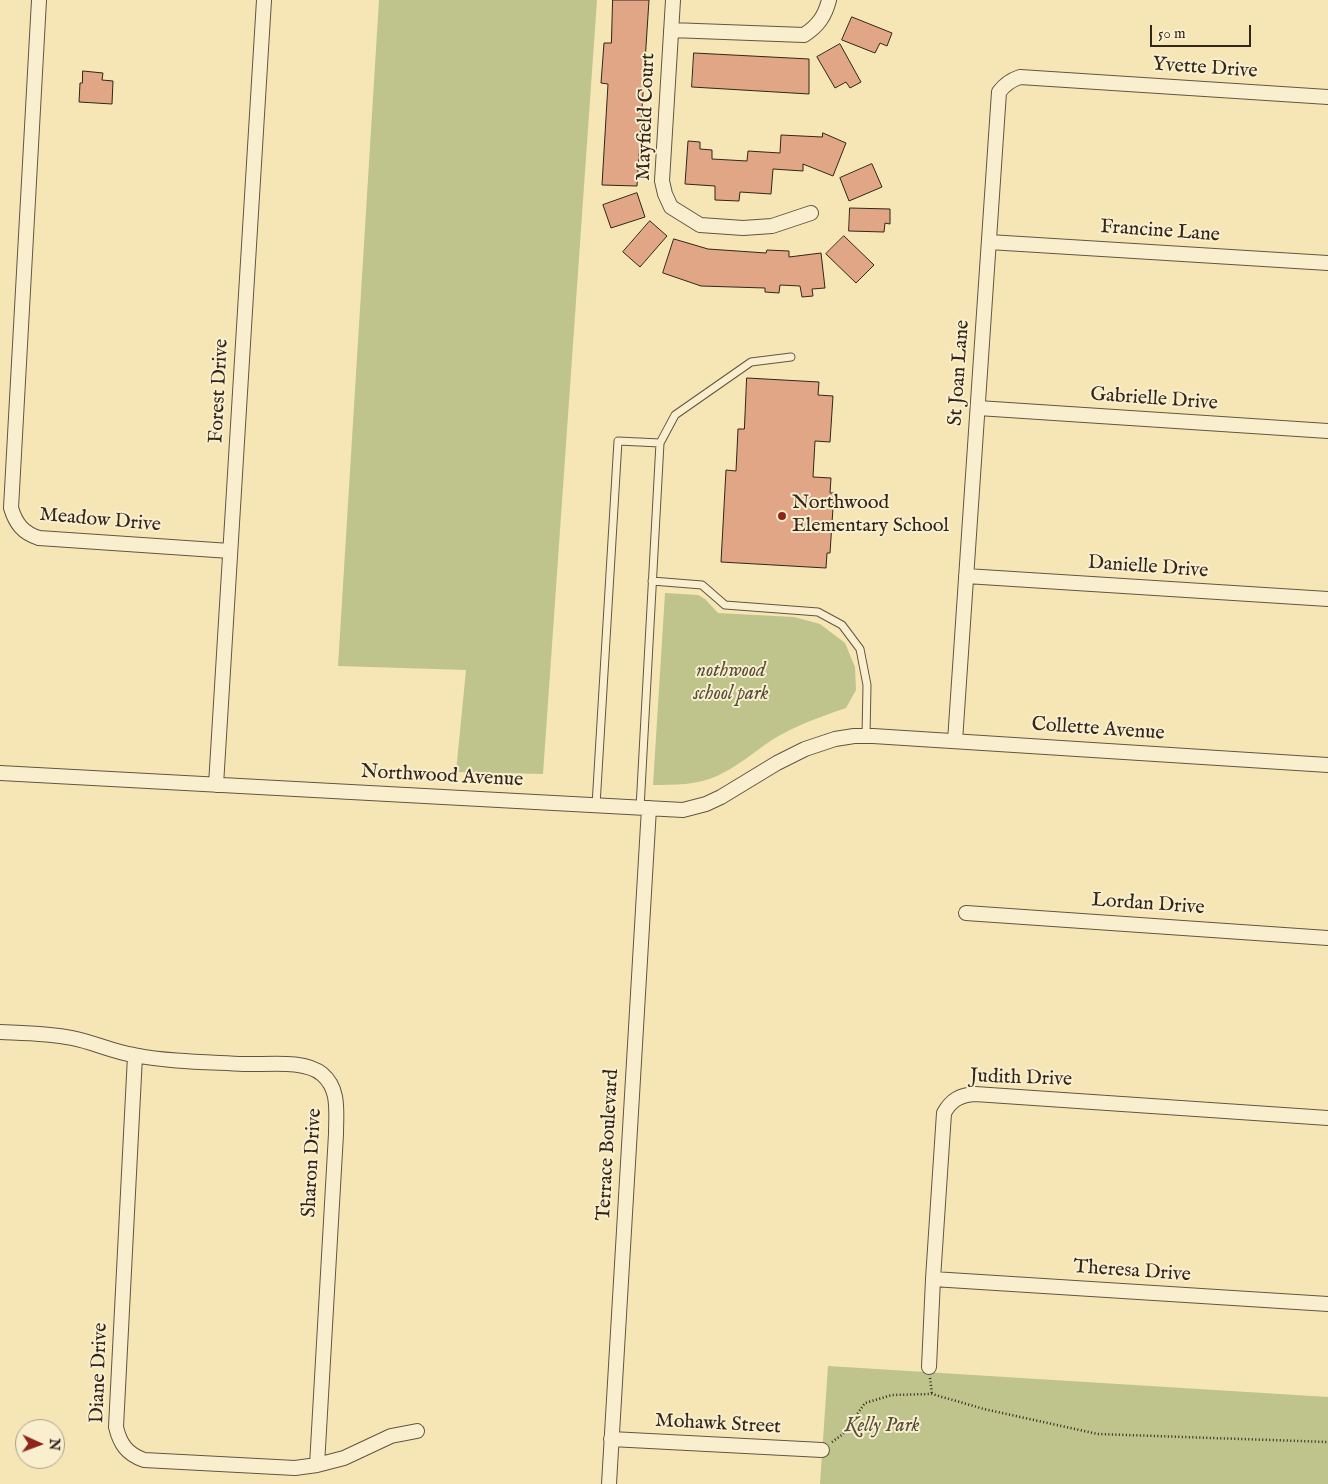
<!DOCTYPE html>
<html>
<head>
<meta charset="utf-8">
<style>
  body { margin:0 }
  #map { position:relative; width:1328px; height:1484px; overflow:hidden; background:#f6e6b5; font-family:"IM FELL English",serif }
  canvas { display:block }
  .north { position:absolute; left:15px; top:1419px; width:50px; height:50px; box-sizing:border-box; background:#f9efcf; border:1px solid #a99e87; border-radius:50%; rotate:92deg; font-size:14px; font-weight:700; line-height:20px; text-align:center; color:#31251c }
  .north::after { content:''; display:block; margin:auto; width:18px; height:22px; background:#8f2418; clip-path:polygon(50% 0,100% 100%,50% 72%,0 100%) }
  .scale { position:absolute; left:1150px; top:25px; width:101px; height:22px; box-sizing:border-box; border:2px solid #31251c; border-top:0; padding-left:6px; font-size:15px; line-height:18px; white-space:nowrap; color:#31251c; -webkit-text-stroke:4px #f9efcf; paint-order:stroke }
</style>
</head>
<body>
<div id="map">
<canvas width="1328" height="1484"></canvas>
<div class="north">N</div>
<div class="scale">50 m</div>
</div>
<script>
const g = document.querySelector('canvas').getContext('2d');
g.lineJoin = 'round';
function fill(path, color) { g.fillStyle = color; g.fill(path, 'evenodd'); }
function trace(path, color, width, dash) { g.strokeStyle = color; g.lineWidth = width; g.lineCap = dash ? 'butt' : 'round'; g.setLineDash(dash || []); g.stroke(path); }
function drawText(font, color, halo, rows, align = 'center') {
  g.font = font + ' "IM FELL English",serif'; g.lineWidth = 4; g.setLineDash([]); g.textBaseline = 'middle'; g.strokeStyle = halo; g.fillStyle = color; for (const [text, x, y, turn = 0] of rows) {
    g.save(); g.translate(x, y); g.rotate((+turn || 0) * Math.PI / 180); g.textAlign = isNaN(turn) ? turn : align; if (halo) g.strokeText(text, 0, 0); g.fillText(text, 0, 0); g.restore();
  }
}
const green = new Path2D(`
  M379,0H597L543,774L456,772L466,670L338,666Z
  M665,593L698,595L705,599L718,613L794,617L820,624L845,643L855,667L856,690L846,708C820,717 796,725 772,740C754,752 737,767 717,776C697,785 675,785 653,785Z
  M828,1366L1328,1397V1484H820Z`);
const building = new Path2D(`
  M613,0H649L637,186L602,185L608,84L601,83L604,43H611Z
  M852,17L892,33L887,46L880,43L875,53L842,40Z
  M840,44L861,82L850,88L846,82L835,88L817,57Z
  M694,53L809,59V94L692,87Z
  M83,71L103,73L102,80L113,81L112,104L79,102L80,83H82Z
  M823,133L846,143L833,176L803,164V171L773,169L771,194L740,192L739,201L715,200V186L685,184L688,141L700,142V149L712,150V159L747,161L748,151L780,153L781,135L822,137Z
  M872,164L882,187L849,201L840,178Z
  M637,193L645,217L611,228L603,205Z
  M850,208L890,209V224L885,223L884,232L849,231Z
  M650,221L667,236L640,267L623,252Z
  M844,236L874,265L856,283L826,254Z
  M674,239L708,249L766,253L767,250L789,251V257L821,253L825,288L812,289L813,296L802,297L800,286L780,285L779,293L765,292V288L701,286L663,273Z
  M747,378L819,382L818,395L833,396L830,442L815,441L813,477L831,478L830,493H834L830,553H827L826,568L721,562L726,470L736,471L738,429H744Z`);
const path = new Path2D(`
  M930,1378L932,1394
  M832,1442L843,1434L865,1403L892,1395L932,1394L984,1409L1098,1434L1328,1442`);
const lane = new Path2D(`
  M660,443L675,415L751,362L791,357
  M652,581L702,585L725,605L818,612L842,625L860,649L867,685L866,736
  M596,805L618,441L660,443L640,808`);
const street = new Path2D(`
  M39,0L11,508C16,524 23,533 39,538L230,551
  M673,0L662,181L665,194L671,207L700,225L743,228L772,226L811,213
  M671,30L804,35C818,26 825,16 829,0
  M989,242L1328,263
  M978,408L1328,431
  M966,576L1328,599
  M955,741L999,92C1005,84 1011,80 1020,77L1328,97
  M0,773L683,810L706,804L721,797L777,763L805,749L835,739L854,736H873L1328,765
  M216,785L264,0
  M966,913L1328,938
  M0,1032C24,1033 48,1033 72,1038C93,1042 113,1052 134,1055C170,1062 207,1062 244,1064C266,1065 304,1059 322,1074C340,1089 336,1112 336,1134L317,1465
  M135,1056L116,1427C120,1444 127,1454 144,1460L295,1468L317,1465L344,1458L391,1436L417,1431
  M933,1279L1328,1304
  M929,1367L933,1279L944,1113C951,1100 960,1095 975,1094L1328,1118
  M611,1439L822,1450
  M609,1484L649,808`);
const markers = [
  [782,516,5,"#8f2418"]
];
const streetNames = [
  ["Yvette Drive",1205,69,4],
  ["Mayfield Court",647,117,-88],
  ["Francine Lane",1160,232,4],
  ["St Joan Lane",960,373,-86],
  ["Forest Drive",220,391,-87],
  ["Gabrielle Drive",1154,400,4],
  ["Meadow Drive",100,521,5],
  ["Danielle Drive",1148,568,4],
  ["Collette Avenue",1098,730,4],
  ["Northwood Avenue",442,777,3],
  ["Lordan Drive",1148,905,4],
  ["Judith Drive",1021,1079,2],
  ["Terrace Boulevard",609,1145,-87],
  ["Sharon Drive",313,1163,-87],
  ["Theresa Drive",1132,1272,4],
  ["Diane Drive",100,1373,-88],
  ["Mohawk Street",718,1425,3]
];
const poiNames = [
  ["Northwood",792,504],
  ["Elementary School",792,527]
];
const parkNames = [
  ["nothwood",731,672],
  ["school park",731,695],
  ["Kelly Park",882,1427]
];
fill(green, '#bec48c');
fill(building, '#e0a686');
trace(building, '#31251c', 1);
trace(lane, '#625542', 9);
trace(street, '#625542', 16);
trace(path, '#31251c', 2.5, [1, 2.5]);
trace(lane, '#f9efcf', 7);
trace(street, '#f9efcf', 14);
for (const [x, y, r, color] of markers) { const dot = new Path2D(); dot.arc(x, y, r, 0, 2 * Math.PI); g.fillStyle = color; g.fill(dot); trace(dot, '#f9efcf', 2); }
drawText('20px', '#31251c', '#f9efcf', streetNames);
drawText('20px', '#31251c', '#f9efcf', poiNames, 'left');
drawText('italic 20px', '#544d38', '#f9efcf', parkNames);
</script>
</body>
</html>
